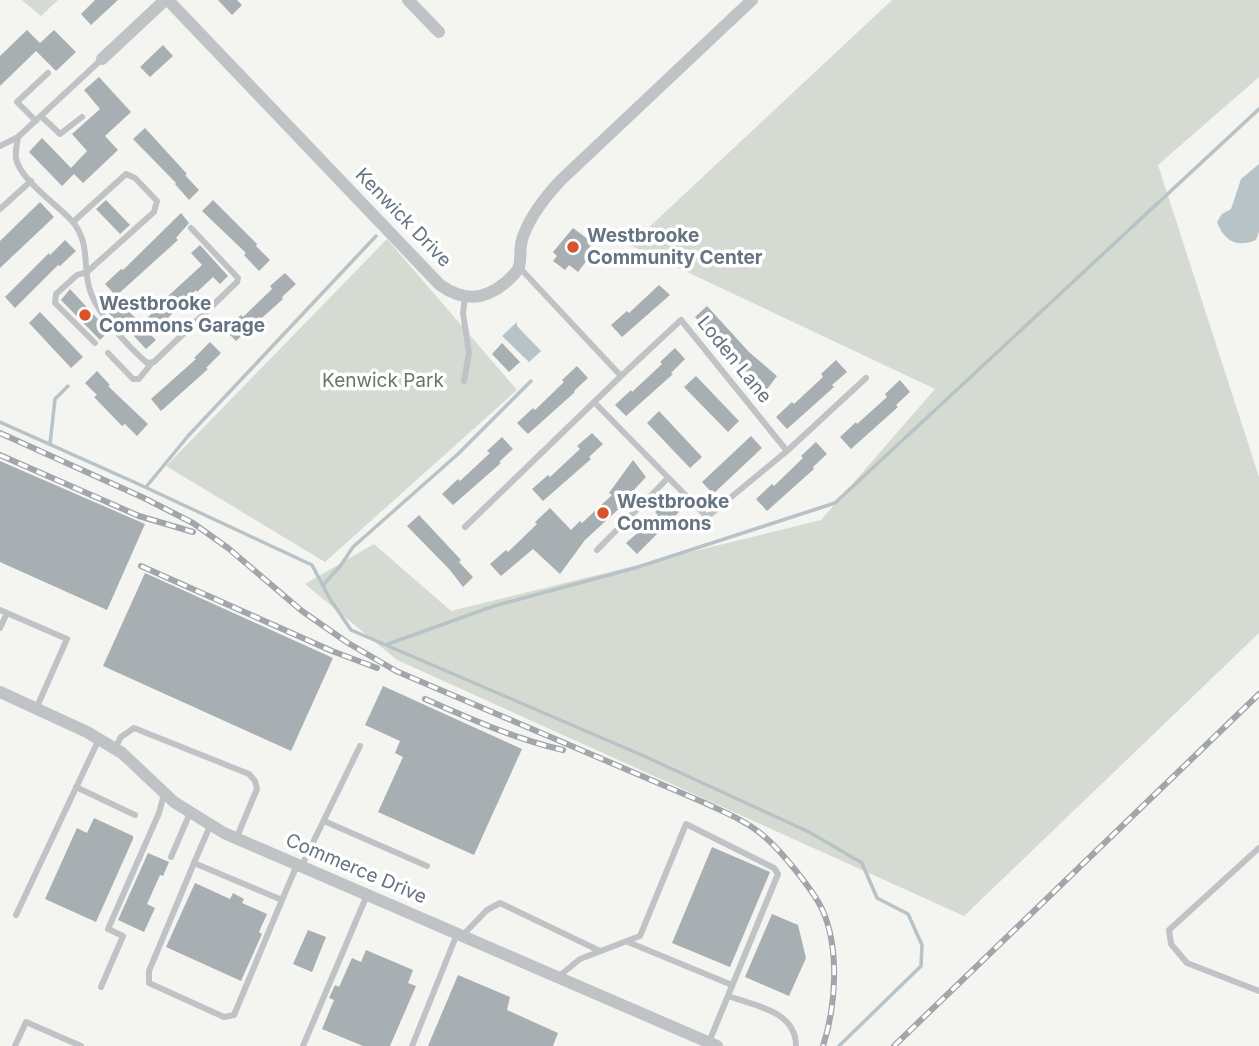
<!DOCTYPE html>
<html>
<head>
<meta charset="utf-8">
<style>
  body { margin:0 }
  canvas { display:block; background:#f4f4f1 }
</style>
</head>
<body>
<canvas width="1259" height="1046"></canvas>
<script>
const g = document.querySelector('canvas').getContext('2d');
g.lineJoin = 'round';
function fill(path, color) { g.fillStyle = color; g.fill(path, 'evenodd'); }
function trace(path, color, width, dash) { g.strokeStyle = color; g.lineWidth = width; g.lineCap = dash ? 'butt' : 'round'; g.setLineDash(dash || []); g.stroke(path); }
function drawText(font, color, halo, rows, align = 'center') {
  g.font = font + ' Inter,sans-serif'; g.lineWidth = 7; g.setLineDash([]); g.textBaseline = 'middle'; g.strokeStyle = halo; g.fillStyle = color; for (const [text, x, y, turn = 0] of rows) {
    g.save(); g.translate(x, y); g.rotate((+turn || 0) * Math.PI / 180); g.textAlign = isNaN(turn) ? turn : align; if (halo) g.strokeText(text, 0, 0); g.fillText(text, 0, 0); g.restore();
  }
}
const green = new Path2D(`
  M22,0H58L41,16Z
  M892,0H1259V77L1158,165L1259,477V633L964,916L397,660L305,584L374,544L451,611L821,520L935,389L630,245Z
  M387,239L517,390L325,562L166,466Z`);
const water = new Path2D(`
  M1259,164V232L1256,240C1237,248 1224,241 1217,222L1222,214L1231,209L1241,179Z
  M517,322V326L541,351L529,362L502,336Z`);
const stream = new Path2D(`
  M0,422L134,482L312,565L330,599L351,630L644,756L809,832L862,863L877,898L908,914L922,945L921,966L839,1046
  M50,444L55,399L68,386
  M146,487L188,436L376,236
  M323,585L341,565L353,547L458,454L531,381
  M388,644L494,606L635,568L835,503L1259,109`);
const building = new Path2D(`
  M95,0H118L91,25L81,14Z
  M218,0H237L242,5L232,15Z
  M27,30L40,43L54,30L76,52L56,71L36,51L0,86V56Z
  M163,45L173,56L150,77L140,67Z
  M99,77L131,112L105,136L118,150L83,183L74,174L62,186L29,152L42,138L71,168L87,151L72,134L100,109L84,90Z
  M145,128L187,174L185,175L199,190L189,200L175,184L176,183L133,139Z
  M106,200L130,225L120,234L96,209Z
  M213,200L257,244L256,246L270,260L259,271L244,255L246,253L202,211Z
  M40,202L54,217L0,268V241Z
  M181,213L189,223L176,238L178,240L116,296L105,284L121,269L123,270Z
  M573,228L593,243L586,252L591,255L578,272L569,265L565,270L553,261L557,256L553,252Z
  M65,240L76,251L60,266L58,265L15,308L5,297L49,253L50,255Z
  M200,245L228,276L220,284L213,277L197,292L196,290L151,335L156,340L146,349L120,321L117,324L106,309L117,299L141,324L156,309L155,308L202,265L191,253Z
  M285,273L296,284L282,297L283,299L236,341L225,330L241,315L243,317L272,289L270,286Z
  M659,285L670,295L622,337L611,325L627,311L629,313Z
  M70,289L109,331L100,340L61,300Z
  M707,306L749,352L777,376L765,392L695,317Z
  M40,312L83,357L71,368L29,323Z
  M210,342L221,353L206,368L208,369L161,411L151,399L196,359L194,358Z
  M502,343L520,362L509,372L492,354Z
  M675,348L685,359L671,373L673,374L626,416L615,405L631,390L632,392L662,364L660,362Z
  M836,360L847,372L832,385L834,387L787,429L776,417L792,402L794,404L823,377L821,374Z
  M577,366L588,378L574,391L575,392L528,434L517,423L533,408L535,410L564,382L562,380Z
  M97,371L110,385L108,386L148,424L137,436L125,424L122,426L94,397L97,395L85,383Z
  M696,376L739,421L728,432L684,387Z
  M900,380L910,392L896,405L898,407L851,449L840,437L856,422L857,424L887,397L885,394Z
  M659,411L702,457L690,468L647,423Z
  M592,433L603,444L589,457L591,459L543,501L532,489L548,475L550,477L580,449L577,446Z
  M751,436L762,448L713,494L702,482Z
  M502,437L513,449L499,462L501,463L453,505L442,494L458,479L460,481L490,453L487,451Z
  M816,442L827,454L813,467L814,469L767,511L756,499L772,484L774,486L803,458L801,456Z
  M633,460L646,477L621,504L623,505L585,540L560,574L533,549L501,576L490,564L506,550L508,552L537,524L535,522L550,508L571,530L580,521L582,523L612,495L609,493Z
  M0,461L145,524L107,610L0,562Z
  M670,498L681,510L637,554L626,543L658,515L655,512Z
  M419,515L461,560L459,562L473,577L463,587L450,570L407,526Z
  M145,573L333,658L291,751L103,666Z
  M383,686L522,749L474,855L378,812L403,757L395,753L400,741L365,725Z
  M94,818L133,836V839L96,922L45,899L77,828L87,833Z
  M712,847L770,872L730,967L672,943Z
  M148,853L169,862L163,876L160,875L147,904L155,908L144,932L118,920Z
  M195,883L230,899L233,893L244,899L242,903L267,914L259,932L262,934L241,981L166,947Z
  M772,914L798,925L806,958L789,996L745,977Z
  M308,930L326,937L312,972L293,964Z
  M366,950L413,970L408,983L416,986L390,1046H363L322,1029L334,1000L329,998L335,985L339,987L352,958L361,962Z
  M458,975L510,997L507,1010L558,1033L553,1046H428Z`);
const service = new Path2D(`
  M102,59L18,137C17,144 15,151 16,158C19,179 58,205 72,221C90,242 83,264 89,287C95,312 129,347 147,363L154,362L237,282L238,278L191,228
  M41,116L60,134L82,117
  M36,121L17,102L48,73
  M0,146L18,137
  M0,209L31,181
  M73,222L126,174L135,178L157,201L154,212L87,272L77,275L56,294L55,303L95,343
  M108,353L133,379H139L151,364
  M464,381L469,353L463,313L465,297
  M594,402L707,517L787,451L681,320L621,376
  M787,451L866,378
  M465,527L621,376L519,267
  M597,550L668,478
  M0,610L67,639L36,709
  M0,628L7,613
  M115,748L121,737L134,728L249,774L255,781L257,789L236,839
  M76,787L135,815
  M324,821L427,866
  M210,826L194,863L282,900L297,865
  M1259,848L1169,930L1171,944L1187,963L1259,991
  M171,857L190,813
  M194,863L149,971V983L224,1017L234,1015L282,900
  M301,867L360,746
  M16,915L99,739
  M462,936L487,910L500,903L600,951
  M628,942L732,985
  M558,977L580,959L640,936L686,824L774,868L778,874L709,1042
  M101,987L123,936L108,929L159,813L164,794
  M728,996C756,1006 796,1011 796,1046
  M15,1046L26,1022L81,1046
  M303,1046L367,895
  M412,1046L457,934`);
const minor = new Path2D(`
  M168,0L440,285C463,301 483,301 505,283C509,279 517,273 519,267C522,256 518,247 524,234C532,213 546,196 561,180L752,0
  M408,0L439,32
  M102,59L165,0
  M0,692L87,732L122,753L174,802L224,833L717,1046`);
const rail = new Path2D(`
  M0,433L144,498L193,523L228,548L302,611L348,643L396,671L705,803C726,813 749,822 766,838C782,852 813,890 822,909C840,948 836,1006 823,1046
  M0,455L139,516L193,532
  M141,566L332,651L377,668
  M425,699C471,719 515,739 563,750
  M894,1046L1259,694`);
const markers = [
  [573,247,7,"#d8532c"],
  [85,315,7,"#d8532c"],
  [603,513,7,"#d8532c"]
];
const streetNames = [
  ["Kenwick Drive",403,218,46],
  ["Loden Lane",734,360,51],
  ["Commerce Drive",356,869,23]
];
const poiNames = [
  ["Westbrooke",587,236],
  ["Community Center",587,258],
  ["Westbrooke",99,304],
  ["Commons Garage",99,326],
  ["Westbrooke",617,502],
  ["Commons",617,524]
];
const parkNames = [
  ["Kenwick Park",383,381]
];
fill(green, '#d5dbd2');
fill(water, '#b7c3c7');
trace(stream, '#b7c3c7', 3.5);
fill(building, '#a7afb3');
trace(service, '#bfc3c6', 6);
trace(minor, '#bfc3c6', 12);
trace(rail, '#a1a6ab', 6);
trace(rail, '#fff', 3.5, [10]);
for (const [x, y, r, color] of markers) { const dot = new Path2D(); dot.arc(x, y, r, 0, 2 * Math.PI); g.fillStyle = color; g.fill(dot); trace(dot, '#fff', 2.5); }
drawText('19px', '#657480', '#fff', streetNames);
drawText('bold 19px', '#657480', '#fff', poiNames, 'left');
drawText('19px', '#687863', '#fff', parkNames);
</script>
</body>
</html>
